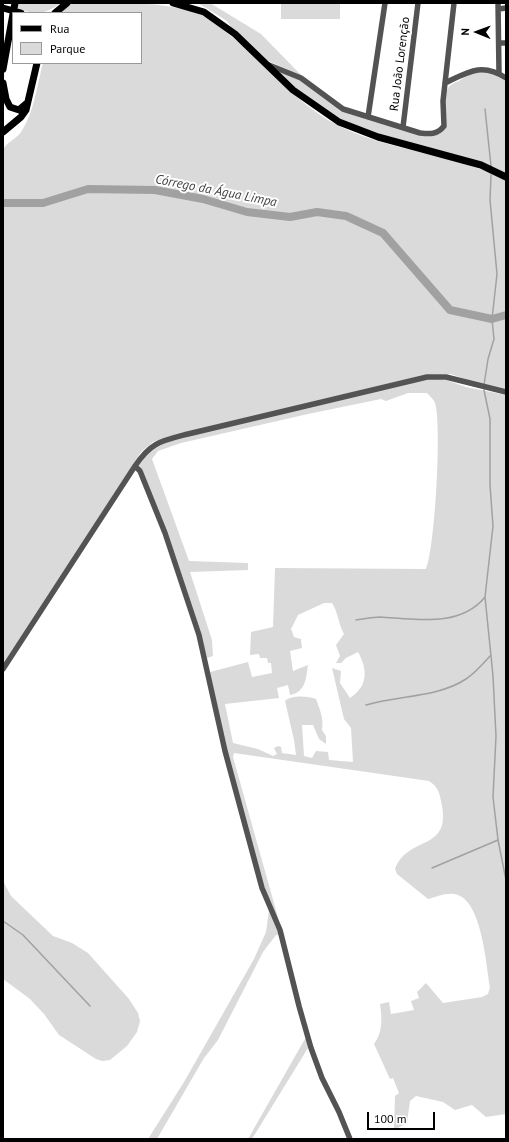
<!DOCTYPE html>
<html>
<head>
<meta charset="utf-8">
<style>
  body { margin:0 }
  #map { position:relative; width:509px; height:1142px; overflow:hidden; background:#fff; font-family:"PT Sans",sans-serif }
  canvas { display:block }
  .frame { position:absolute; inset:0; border:4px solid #000; pointer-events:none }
  .legend { position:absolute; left:12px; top:12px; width:130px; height:52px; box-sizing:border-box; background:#fff; border:1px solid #999; margin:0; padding:5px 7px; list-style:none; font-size:12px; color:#000 }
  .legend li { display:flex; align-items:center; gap:8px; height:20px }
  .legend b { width:20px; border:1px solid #999 }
  .north { position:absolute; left:457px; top:12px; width:40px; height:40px; -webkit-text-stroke:3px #fff; paint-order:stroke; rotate:271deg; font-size:11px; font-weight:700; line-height:16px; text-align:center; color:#000 }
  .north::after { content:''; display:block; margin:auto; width:14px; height:18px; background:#000; clip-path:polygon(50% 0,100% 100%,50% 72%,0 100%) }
  .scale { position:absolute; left:367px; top:1112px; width:68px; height:18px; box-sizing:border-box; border:2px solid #000; border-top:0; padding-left:5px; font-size:12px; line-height:14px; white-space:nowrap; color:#000; -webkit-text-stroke:3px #fff; paint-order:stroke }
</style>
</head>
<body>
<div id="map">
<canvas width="509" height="1142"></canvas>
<div class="frame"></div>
<ul class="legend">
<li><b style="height:5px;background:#000"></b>Rua</li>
<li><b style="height:11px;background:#dadada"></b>Parque</li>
</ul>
<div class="north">N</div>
<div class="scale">100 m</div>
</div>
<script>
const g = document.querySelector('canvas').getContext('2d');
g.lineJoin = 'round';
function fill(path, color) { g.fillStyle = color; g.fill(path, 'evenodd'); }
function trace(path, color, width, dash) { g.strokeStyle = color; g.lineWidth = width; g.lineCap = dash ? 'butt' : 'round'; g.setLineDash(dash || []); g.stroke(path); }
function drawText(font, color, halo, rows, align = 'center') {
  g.font = font + ' "PT Sans",sans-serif'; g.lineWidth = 4; g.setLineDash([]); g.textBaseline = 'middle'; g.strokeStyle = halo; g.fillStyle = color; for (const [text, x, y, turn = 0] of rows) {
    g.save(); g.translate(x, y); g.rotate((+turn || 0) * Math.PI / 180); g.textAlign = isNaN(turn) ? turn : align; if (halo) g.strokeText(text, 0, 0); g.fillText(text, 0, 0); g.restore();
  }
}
const green = new Path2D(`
  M17,3H61C44,15 36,15 16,8Z
  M70,3C112,3 158,0 198,13C210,18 221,28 231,36C267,65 295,103 337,125C390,152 453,153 506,180V389L487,387L451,374L424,375L168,437L153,442L141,452L3,664V149C9,141 17,138 21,132C34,113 37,85 43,63H141V13H62Z
  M198,3H210L261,34L302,76L262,58L235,33L227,21Z
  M281,3H340V19H281Z
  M278,71L299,79L343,111L420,135L443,130C444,120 443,98 447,90C449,85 454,83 459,81C477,69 489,69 506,82V174L379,135L340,120L296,88Z
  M427,378L446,380L466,387L506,395V1114L486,1117L472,1105L455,1110L443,1102L416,1096L410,1101L407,1123L394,1130L395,1096L399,1093L393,1078L390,1079L374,1044C383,1032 382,1018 380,1004L389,1002L391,1014L414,1010L411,1001L419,998L417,992L426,983L443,1003L482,997L488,994L490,987C486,964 482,904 458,895C449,891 436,897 428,899L397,874L395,869C408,834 453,853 441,801C439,791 437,786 429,781L234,753L233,757L279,921L264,888L226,750L210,672L248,662L252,677L272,673L271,663H268L267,658H260L259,654L250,655L251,632L273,627L275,568L426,569C435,549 442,425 435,403C434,400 430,396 427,393H408L386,401L381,399L308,414L181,443L158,451L152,459L189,561L248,563V570L190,572L212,640L213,656L207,658L201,635L139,464C147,452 155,446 168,441ZM324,603H332C338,612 338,623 344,634L336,645L340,656L336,663H341L346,658L358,652C368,670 368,686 350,698L340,683L341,671L332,668L344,719L351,728L353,762L329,760L328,752L316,751L312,758L304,756L302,725H313L319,739L326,744V736L322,730C324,719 320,710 316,699C308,696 292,695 285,701L294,740L296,755L282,753L281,747L278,746L274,748L277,754L273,756L258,749L233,743L225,704L279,698L277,688L288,685L290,695C306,692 306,678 308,665L293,671L290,651L302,648L301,639L294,637L291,629L298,615Z
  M3,881L11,896L53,936L72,943L88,953L129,999L138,1013L140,1021L137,1032L127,1046L110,1060L102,1061L96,1059L59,1035L44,1014L30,999L3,979Z
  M269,910L280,935H276L263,952L218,1040L204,1058L157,1139H148L184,1082L254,959L266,932Z
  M306,1037L308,1048L252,1139H248Z`);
const stream = new Path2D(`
  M485,109L491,166
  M484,385L488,359L494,339L492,319L497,274L490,200L491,175
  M484,390L490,419V485L493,526L485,597L493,676L496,736L493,797L498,840L506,880
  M356,620C364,619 372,617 380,617C415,619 460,628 485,597
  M366,705C398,695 437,698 466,679C475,673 483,664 490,656
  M432,868L498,840
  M3,921L23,935L90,1006`);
const river = new Path2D(`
  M3,203H43L88,189L155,190L203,199L247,212L290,217L317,212L346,216L383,233L450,310L492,319L506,315`);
const minor = new Path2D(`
  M498,3L499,73
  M499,9L506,8
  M499,43H506
  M269,65L301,78L343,109L420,133C429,134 437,135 444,126L443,101L454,3
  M445,83C468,72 482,62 506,78
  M368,117L385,3
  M403,127L418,3
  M135,466L140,471L165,533L199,635L225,751L262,888L280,930L299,1006L311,1048L322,1078L339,1112L350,1139
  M3,669L135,466C151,442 161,441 188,434L427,377H446L506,392`);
const major = new Path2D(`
  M173,3L204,12L235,34L293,90L339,122L378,137L481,165L506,177
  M3,8L21,13
  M55,13L67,3
  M3,69L15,3
  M3,83L6,99L10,107L19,110L26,104
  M3,132L21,117L26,110L37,63`);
const streetNames = [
  ["Rua João Lorenção",400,64,-83]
];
const waterNames = [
  ["Córrego da Água Limpa",216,191,11]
];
fill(green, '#dadada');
trace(stream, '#a1a1a1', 1.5);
trace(river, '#a1a1a1', 8);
trace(minor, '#535353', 5.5);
trace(major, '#000', 7);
drawText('12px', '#000', '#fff', streetNames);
drawText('italic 13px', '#424242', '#fff', waterNames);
</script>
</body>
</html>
